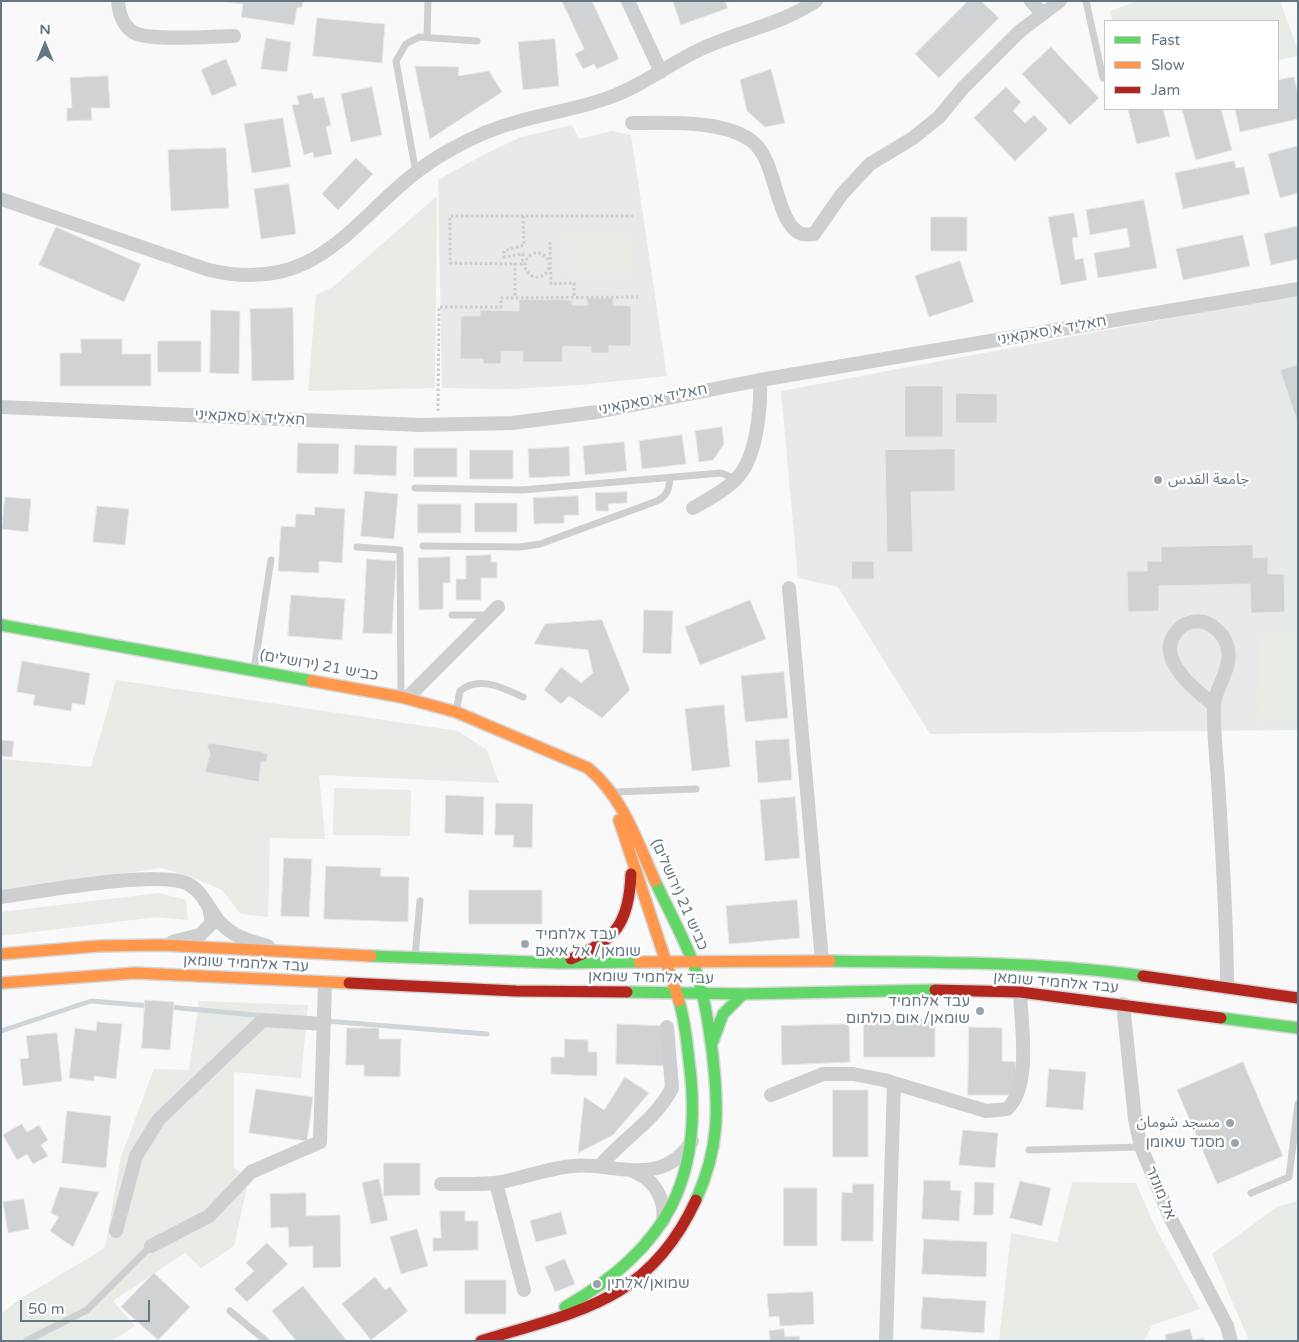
<!DOCTYPE html>
<html>
<head>
<meta charset="utf-8">
<style>
  body { margin:0 }
  #map { position:relative; width:1299px; height:1342px; overflow:hidden; background:#f9f9f9; font-family:"Varela Round",sans-serif }
  canvas { display:block }
  .frame { position:absolute; inset:0; border:2px solid #657683; pointer-events:none }
  .legend { position:absolute; left:1104px; top:20px; width:175px; height:90px; box-sizing:border-box; background:#fff; border:1px solid #c1c8cd; margin:0; padding:6px 9px; list-style:none; font-size:15px; color:#657683 }
  .legend li { display:flex; align-items:center; gap:10px; height:25px }
  .legend b { width:25px; border:1px solid #c1c8cd }
  .north { position:absolute; left:20px; top:20px; width:50px; height:50px; -webkit-text-stroke:4px #fff; paint-order:stroke; rotate:0deg; font-size:14px; font-weight:700; line-height:20px; text-align:center; color:#657683 }
  .north::after { content:''; display:block; margin:auto; width:18px; height:22px; background:#657683; clip-path:polygon(50% 0,100% 100%,50% 72%,0 100%) }
  .scale { position:absolute; left:20px; top:1300px; width:130px; height:22px; box-sizing:border-box; border:2px solid #657683; border-top:0; padding-left:6px; font-size:15px; line-height:18px; white-space:nowrap; color:#657683; -webkit-text-stroke:4px #fff; paint-order:stroke }
</style>
</head>
<body>
<div id="map">
<canvas width="1299" height="1342"></canvas>
<div class="frame"></div>
<ul class="legend">
<li><b style="height:6px;background:#63d668"></b>Fast</li>
<li><b style="height:6px;background:#ff974d"></b>Slow</li>
<li><b style="height:6px;background:#b3261e"></b>Jam</li>
</ul>
<div class="north">N</div>
<div class="scale">50 m</div>
</div>
<script>
const g = document.querySelector('canvas').getContext('2d');
g.lineJoin = 'round';
function fill(path, color) { g.fillStyle = color; g.fill(path, 'evenodd'); }
function trace(path, color, width, dash) { g.strokeStyle = color; g.lineWidth = width; g.lineCap = dash ? 'butt' : 'round'; g.setLineDash(dash || []); g.stroke(path); }
function drawText(font, color, halo, rows, align = 'center') {
  g.font = font + ' "Varela Round","Noto Sans Arabic",Heebo,sans-serif'; g.lineWidth = 5; g.setLineDash([]); g.textBaseline = 'middle'; g.strokeStyle = halo; g.fillStyle = color; for (const [text, x, y, turn = 0] of rows) {
    g.save(); g.translate(x, y); g.rotate((+turn || 0) * Math.PI / 180); g.textAlign = isNaN(turn) ? turn : align; if (halo) g.strokeText(text, 0, 0); g.fillText(text, 0, 0); g.restore();
  }
}
const built = new Path2D(`
  M572,125L579,139L612,131L631,135L667,376L580,385L511,389L442,388L438,180L485,154L521,137Z
  M1298,294V730L930,734L838,587L798,578L781,391Z`);
const green = new Path2D(`
  M1138,1H1280L1298,50V56L1278,60V21H1113L1110,11Z
  M437,196L435,388L308,391L316,295L333,287Z
  M562,234H633V274H562Z
  M1298,633V721L1257,722L1261,634Z
  M116,680L458,731L487,750L499,783L319,775L325,839L270,838L268,917L241,914L222,890L197,879L162,868L1,890V759L91,767Z
  M334,788L411,790L410,836L333,835Z
  M159,893L186,900L188,920L157,917L1,936V912Z
  M199,1001L308,1005L301,1078L234,1072V1168L249,1177L234,1246L201,1268L185,1253L113,1301L135,1326L111,1341H1V1314L18,1300L105,1248L121,1157L154,1069L189,1070Z
  M1072,1182L1136,1183L1156,1229L1200,1309L1152,1325L1144,1341H999L1011,1233L1057,1242Z
  M1298,1201V1341H1249L1212,1254L1277,1207Z`);
const stream = new Path2D(`
  M169,1007L265,1016
  M326,1021L487,1034
  M1,1031L91,1001L150,1006`);
const building = new Path2D(`
  M303,1L302,7L297,8L294,25L241,17L243,4L226,2Z
  M562,1H592L619,59L597,69L594,64L583,69L575,54L584,49Z
  M673,1H725L728,8L681,25Z
  M968,1H981L999,18L939,78L915,54Z
  M317,18L385,24L382,63L313,56Z
  M266,38L291,42L287,72L261,69Z
  M555,39L559,86L523,90L518,42Z
  M1051,47L1099,98L1070,125L1022,74Z
  M226,59L237,85L212,96L201,70Z
  M415,66L459,67L458,76L489,71L502,92L430,139Z
  M771,69L785,123L765,127L747,111L740,80Z
  M108,76L110,108H91L92,120L67,121V108H72L70,78Z
  M1294,77L1298,94V119L1240,132L1235,109H1278V80Z
  M372,87L382,135L351,142L341,94Z
  M1006,87L1021,102L1013,111L1025,123L1034,115L1048,129L1015,161L974,118Z
  M312,93L314,99L324,97L331,125L326,127L332,154L314,158L313,152L304,155L292,105L299,104L297,96Z
  M1128,109H1163L1170,136L1137,144Z
  M1182,109H1221L1232,150L1196,160Z
  M283,118L291,167L252,173L244,124Z
  M1298,146V193L1280,198L1268,154Z
  M226,148L229,208L171,211L168,150Z
  M356,158L373,174L338,210L322,194Z
  M1234,161L1236,168L1244,167L1250,194L1183,209L1175,173Z
  M289,184L296,234L261,239L254,189Z
  M1144,200L1157,268L1098,278L1094,253L1130,247L1127,228L1090,235L1086,210Z
  M1074,213L1078,237L1072,238L1075,260L1083,258L1087,280L1061,285L1048,217Z
  M931,217H967V251H931Z
  M1298,226V259L1271,265L1264,234Z
  M56,227L141,264L124,302L39,265Z
  M1243,235L1250,266L1183,280L1176,249Z
  M960,261L974,302L929,317L915,276Z
  M587,298H613V305L631,306V346H609V353H591V347L563,346L562,362H523V352L501,351V364H483V359H460L461,316H480V310L519,311V299L572,300V305H587Z
  M293,308L294,380L252,381L250,309Z
  M211,310L240,311L239,374L210,373Z
  M81,339H122V354H151V386H60V353H81Z
  M158,341H201V372H158Z
  M1298,365V424L1280,370Z
  M905,386H943V437H905Z
  M956,393L997,394V423H956Z
  M722,427L724,444L713,460L699,462L695,431Z
  M682,435L686,464L642,469L639,441Z
  M624,442L627,471L585,475L583,446Z
  M298,443L339,444L338,474L297,473Z
  M355,445L397,446L396,476L354,474Z
  M569,447L570,476L529,478L528,449Z
  M414,448H457V477H414Z
  M955,449V491L911,492L913,552H887L885,450Z
  M470,450H513V479H470Z
  M365,491L398,494L394,539L361,536Z
  M627,492V503L608,504L609,511H596L595,493Z
  M578,496L579,515H564V523L534,524L533,498Z
  M5,497L31,499L28,532L2,529Z
  M475,503H517V532H475Z
  M418,504H461V533H418Z
  M97,506L129,509L125,545L93,542Z
  M315,507L345,509L342,563L319,561V573L278,571L281,526L295,527L296,514L314,515Z
  M1253,545V558L1268,557V574H1284L1285,612L1251,613L1250,584L1159,586V611L1128,612L1127,571H1147V561H1161V547Z
  M491,555V562H497V578H481V600H456V579H466V556Z
  M450,557V583H443V609L419,610L418,558Z
  M367,559L396,561L392,634L363,633Z
  M852,561H874V579H852Z
  M291,595L345,599L342,640L288,636Z
  M750,600L766,639L700,665L685,627Z
  M644,610L673,611L671,654L643,653Z
  M602,620L630,690L602,718L569,696L561,704L544,690L561,667L581,683L593,673L588,650L534,644L545,624Z
  M22,661L90,673L85,705L72,703L71,711L33,705L35,695L17,692Z
  M784,672L788,718L745,722L741,676Z
  M724,705L730,767L692,771L685,709Z
  M789,739L792,780L758,783L755,741Z
  M1,740L14,741L12,757L1,756Z
  M210,743L263,752L268,755L266,762H261L259,782L205,772L210,754L207,746Z
  M446,795L484,797L483,835L445,833Z
  M795,797L800,858L765,861L760,800Z
  M496,803L533,804L532,848L513,847L514,835H495Z
  M284,858L312,859L309,917L281,916Z
  M326,866L381,868L380,876L409,877L408,922L324,919Z
  M469,890H542V924H469Z
  M797,900L800,938L729,944L726,906Z
  M145,1000L174,1002L170,1050L142,1048Z
  M864,1019L935,1020V1057H864Z
  M97,1022L122,1024L116,1079L94,1076V1081L69,1078L75,1028L96,1031Z
  M617,1024L667,1026L665,1066L616,1064Z
  M849,1024L850,1062L782,1065L781,1026Z
  M969,1027L1002,1028V1061L1016,1062L1015,1095H968Z
  M347,1028H379V1039H401L400,1077L364,1076V1065H346Z
  M57,1033L62,1081L23,1086L20,1059L29,1058L26,1036Z
  M565,1039L588,1040V1052H597V1076L551,1074V1057H564Z
  M1243,1062L1283,1156L1217,1184L1177,1090Z
  M1049,1069L1086,1072L1083,1110L1046,1107Z
  M625,1077L649,1093L613,1135L578,1153L584,1097L604,1110Z
  M256,1089L313,1097L307,1141L249,1133Z
  M833,1090H868V1157H833Z
  M67,1111L111,1116L106,1168L62,1163Z
  M22,1124L27,1132L39,1125L48,1140L41,1145L48,1156L33,1164L27,1154L17,1160L3,1135Z
  M963,1130L998,1133L995,1168L959,1165Z
  M384,1163H420V1195L384,1196Z
  M379,1179L388,1220L371,1224L362,1183Z
  M924,1180L951,1181L950,1190L961,1191L959,1221L922,1219Z
  M1020,1181L1051,1188L1042,1226L1010,1218Z
  M975,1182L994,1183L993,1215H974Z
  M853,1184H874L873,1241H841L842,1192L852,1193Z
  M60,1187L99,1192L73,1247L50,1231L59,1217L51,1213Z
  M784,1188H817V1246H784Z
  M306,1193V1216L340,1215L341,1267L313,1268V1246L289,1247L288,1227L271,1228L270,1194Z
  M24,1199L29,1229L8,1233L3,1202Z
  M440,1211H465V1221H478V1250L433,1251V1238H441Z
  M561,1212L567,1234L536,1242L530,1221Z
  M417,1229L428,1266L401,1274L390,1237Z
  M924,1239L987,1242L986,1277L922,1274Z
  M267,1243L288,1264L247,1302L234,1289L254,1271L246,1263Z
  M565,1259L575,1284L555,1292L545,1267Z
  M154,1273L190,1307L158,1340L121,1307Z
  M375,1277L385,1290L390,1287L408,1311L371,1340L342,1304Z
  M465,1280H506V1314H465Z
  M303,1286L347,1341H296L272,1311Z
  M813,1292L814,1324L780,1326L779,1316L769,1317L767,1294Z
  M923,1297L986,1301L984,1333L921,1329Z
  M784,1329L785,1337L799,1336L800,1341H770L769,1331Z
  M1190,1329L1193,1340L1204,1338V1341H1166L1165,1335Z`);
const path = new Path2D(`
  M523,216L524,245L504,251V257L523,254L522,264L450,263V216H633
  M550,242L551,284L574,283V298
  M525 265a12 12 0 1 1 24 0a12 12 0 1 1-24 0Z
  M515,263V298
  M438,411L439,307H501V298L638,297`);
const lane = new Path2D(`
  M1086,1L1103,78
  M427,37L428,1
  M416,173L396,61L406,44L419,37L477,41
  M415,488L522,490L721,473L736,479
  M423,546L520,547L540,544L657,501C668,495 669,489 670,477
  M357,547L400,550L401,696
  M452,615H490
  M254,669L271,560
  M456,712L460,691C479,675 503,688 523,697
  M614,792L696,789
  M415,957L420,901
  M1029,1150L1141,1147
  M1251,1193L1289,1177L1298,1104
  M230,1311L266,1341
  M26,1341L87,1310L151,1246`);
const street = new Path2D(`
  M118,1C119,13 122,25 133,32C148,42 213,36 234,36
  M628,1L661,72
  M1031,1L1042,13
  M632,123C666,123 729,119 755,144C777,164 776,225 802,234C805,235 811,234 814,234L842,194L870,164L913,138L939,117L963,88L1020,31L1060,1
  M1,199L209,270C332,299 359,199 450,150C471,138 496,127 520,121C549,113 580,108 608,98C642,86 669,64 701,49C740,31 780,25 816,1
  M1,407L420,425L512,423L597,412L760,380L1298,289
  M693,508C707,500 723,492 735,480C757,460 761,408 760,380
  M789,588L822,961
  M407,698L498,607
  M1214,705C1196,691 1157,660 1174,635C1179,628 1183,624 1192,622C1208,618 1225,633 1228,649C1232,671 1214,688 1214,707C1213,737 1218,768 1219,798C1223,862 1227,925 1227,988
  M1,897C39,892 162,868 190,885C204,894 208,908 218,920C231,936 249,941 268,946
  M172,942L200,935L212,923L209,907
  M1123,1004L1135,1119L1141,1147L1171,1219L1227,1326L1231,1341
  M771,1095L823,1074H853L884,1080L986,1111L1007,1109C1032,1087 1021,1023 1020,992
  M600,1166C622,1139 656,1120 672,1088L667,1027
  M630,1170C653,1177 666,1198 663,1221
  M496,1183L524,1290
  M441,1184C461,1184 482,1185 502,1182C526,1177 549,1168 573,1166C600,1163 630,1175 657,1168C672,1164 684,1154 692,1141
  M116,1231L136,1156L159,1119L263,1020L324,1024
  M151,1246L209,1216L251,1172L320,1142L325,984
  M886,1341L894,1083`);
const fast = new Path2D(`
  M1,625L312,681
  M655,881C668,909 683,936 694,965C704,993 708,1021 712,1050C719,1107 720,1147 696,1200
  M371,956L560,963L639,962
  M830,961C935,963 1039,961 1143,976
  M627,992L743,994L935,990
  M1221,1018L1298,1028
  M713,1041L723,1014L743,994
  M565,1307C667,1249 705,1178 689,1061C687,1041 685,1021 679,1001`);
const slow = new Path2D(`
  M312,681L401,697L456,712L588,768C623,797 637,841 655,881
  M619,820L679,1001
  M1,954L99,946L161,945L371,956
  M639,962L830,961
  M1,983L135,973L349,983`);
const jam = new Path2D(`
  M571,959C616,940 629,923 631,874
  M1143,976L1298,998
  M349,983L516,991L627,992
  M935,990L1020,992L1221,1018
  M481,1341C578,1311 649,1302 696,1200`);
const markers = [
  [1158,480,5,"#99a4ac"],
  [525,944,5,"#99a4ac"],
  [980,1011,5,"#99a4ac"],
  [1230,1123,5,"#99a4ac"],
  [1235,1143,5,"#99a4ac"],
  [597,1284,5,"#99a4ac"]
];
const streetNames = [
  ["חאליד א סאקאיני",1052,331,-10],
  ["חאליד א סאקאיני",653,400,-11],
  ["חאליד א סאקאיני",250,418,3],
  ["כביש 21 (ירושלים)",319,666,10],
  ["כביש 21 (ירושלים)",679,895,66],
  ["עבד אלחמיד שומאן",246,964,3],
  ["עבד אלחמיד שומאן",651,978,1],
  ["עבד אלחמיד שומאן",1056,983,5],
  ["אל מונזר",1160,1193,67]
];
const poiNames = [
  ["جامعة القدس",1168,480],
  ["עבד אלחמיד",535,935],
  ["שומאן/ אל איאם",535,952],
  ["עבד אלחמיד",970,1002,"right"],
  ["שומאן/ אום כולתום",970,1019,"right"],
  ["مسجد شومان",1220,1123,"right"],
  ["מסגד שאומן",1225,1143,"right"],
  ["שמואן/אלתין",607,1284]
];
fill(built, '#e8e9e9');
fill(green, '#e8ebe6');
trace(stream, '#ced6d9', 5);
fill(building, '#d0d2d3');
trace(building, '#e8e8e8', 1);
trace(fast, '#d5d6d7', 14);
trace(slow, '#d5d6d7', 14);
trace(jam, '#d5d6d7', 14);
trace(path, '#cbcccd', 3, [2.5, 2.5]);
trace(lane, '#cecfd0', 7);
trace(street, '#cecfd0', 14);
trace(fast, '#63d668', 11);
trace(slow, '#ff974d', 11);
trace(jam, '#b3261e', 11);
for (const [x, y, r, color] of markers) { const dot = new Path2D(); dot.arc(x, y, r, 0, 2 * Math.PI); g.fillStyle = color; g.fill(dot); trace(dot, '#fff', 2); }
drawText('15px', '#657683', '#fff', streetNames);
drawText('15px', '#657683', '#fff', poiNames, 'left');
</script>
</body>
</html>
